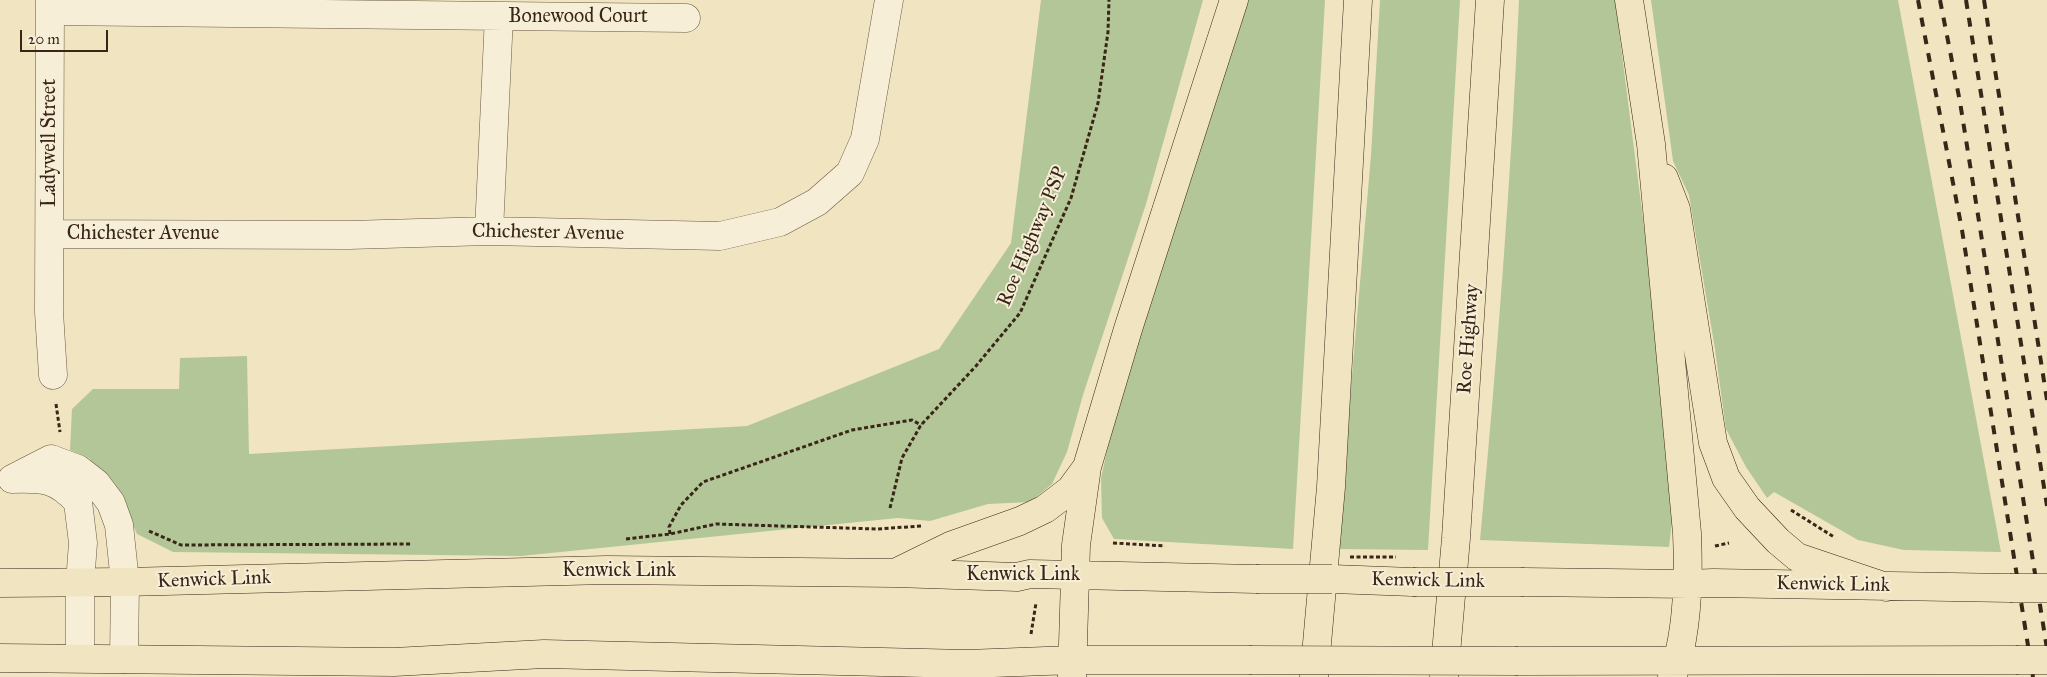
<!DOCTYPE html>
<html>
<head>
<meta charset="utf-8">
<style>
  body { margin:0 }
  #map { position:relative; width:2047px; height:677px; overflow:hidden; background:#f1e5c1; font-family:"IM FELL Great Primer",serif }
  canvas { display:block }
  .scale { position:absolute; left:20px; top:30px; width:88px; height:22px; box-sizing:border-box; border:2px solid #3a2618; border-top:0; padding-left:6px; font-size:15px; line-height:18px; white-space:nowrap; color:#3a2618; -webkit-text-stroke:4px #f6eed7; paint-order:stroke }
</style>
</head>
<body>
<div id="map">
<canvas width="2047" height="677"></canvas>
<div class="scale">20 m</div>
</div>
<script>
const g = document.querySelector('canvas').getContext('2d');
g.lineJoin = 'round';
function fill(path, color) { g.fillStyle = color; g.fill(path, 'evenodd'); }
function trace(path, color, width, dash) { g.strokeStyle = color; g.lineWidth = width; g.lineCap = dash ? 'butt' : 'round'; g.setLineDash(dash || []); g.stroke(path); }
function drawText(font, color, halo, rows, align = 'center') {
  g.font = font + ' "IM FELL Great Primer",serif'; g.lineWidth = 4; g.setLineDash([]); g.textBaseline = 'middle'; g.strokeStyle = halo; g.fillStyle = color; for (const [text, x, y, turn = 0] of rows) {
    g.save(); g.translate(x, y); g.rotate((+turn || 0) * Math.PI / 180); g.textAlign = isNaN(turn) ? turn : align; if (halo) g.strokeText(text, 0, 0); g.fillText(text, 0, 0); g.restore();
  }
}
const green = new Path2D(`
  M1041,0H1203L1146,204L1083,395L1067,452L1052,484L1030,502L988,504L930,521L898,518L521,556L173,552L137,534L120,497L89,458L70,450L72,409L93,389H179L180,358L247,356L249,454L747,426L939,349L1011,243Z
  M1238,0H1325L1293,549L1114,539L1102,518L1101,478L1123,378Z
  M1380,0H1460L1428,550L1337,549L1371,155Z
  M1519,0H1615L1664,383L1674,504L1669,547L1480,540C1497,360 1511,180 1519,0Z
  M1651,0H1898L2001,552L1904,550L1858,540L1774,492L1767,498L1746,467L1726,429L1715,349L1689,195L1673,161Z`);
const path = new Path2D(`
  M56,404L60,432
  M890,508L902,458L921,425L976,366L1020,313L1071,198L1098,103L1108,32L1109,0
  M1791,510L1834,537
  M149,531L181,545L412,544
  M670,534L669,527L681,505L703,482L852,430L912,420L921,425
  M626,539L670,534L716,524L877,529L921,526
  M1113,543L1165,546
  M1715,546L1729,543
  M1031,634L1036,603`);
const minor = new Path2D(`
  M50,0L49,312L53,375
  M50,11L686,18
  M489,231L499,16
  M50,234L349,235L489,231L720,236L780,222L817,202L850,173L865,139L889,0
  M12,479L51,459L78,469L96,483L111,503L119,525L125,582L124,659
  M12,479C43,478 56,478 78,502L83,543L80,583V658`);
const highway = new Path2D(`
  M1629,0L1651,144L1687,533C1689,579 1688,635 1672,677
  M1664,178L1676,209L1713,443L1726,478L1747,508L1778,541L1797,557L1886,587
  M899,571L950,546L1020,521L1045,509L1070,490L1087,467
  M1332,579L1413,582
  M1524,582L1689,584L1713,583L2010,588
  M0,583L125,582L607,570L895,573L1017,577L1030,574L1256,579
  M0,658L394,662L544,654L967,664L1072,660H1249
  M1518,661L2016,660
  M1072,677L1076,545L1087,467L1128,329L1234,0
  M1314,677L1331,487L1358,0
  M1444,677L1456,538L1490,0`);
const rail = new Path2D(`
  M1918,0L1962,230L2033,677
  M1940,0L1960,102L2047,649
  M1966,0L2047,506
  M1984,0L2047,400`);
const pathBridge = new Path2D(`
  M1350,557H1396`);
const highwayBridge = new Path2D(`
  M1256,579H1332
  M1413,582H1524
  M2010,588H2047
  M1249,660L1518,661
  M2016,660H2047`);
const streetNames = [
  ["Bonewood Court",578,17],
  ["Ladywell Street",50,143,-90],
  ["Chichester Avenue",548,233,1],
  ["Chichester Avenue",143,234],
  ["Roe Highway PSP",1033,237,-67],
  ["Roe Highway",1469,339,-86],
  ["Kenwick Link",619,571],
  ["Kenwick Link",1023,575],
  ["Kenwick Link",214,580,-2],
  ["Kenwick Link",1428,581,1],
  ["Kenwick Link",1833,585,1]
];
fill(green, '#b3c698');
trace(minor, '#685642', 29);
trace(highway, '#3a2618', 29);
trace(path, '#3a2618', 3, [4, 2.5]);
trace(minor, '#f6eed7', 28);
trace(highway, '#f1e5c1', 28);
trace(rail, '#3a2618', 4, [9, 9]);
trace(highwayBridge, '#3a2618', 29, []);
trace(pathBridge, '#3a2618', 3, [4, 2.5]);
trace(highwayBridge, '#f1e5c1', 28);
drawText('20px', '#3a2618', '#f6eed7', streetNames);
</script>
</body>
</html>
